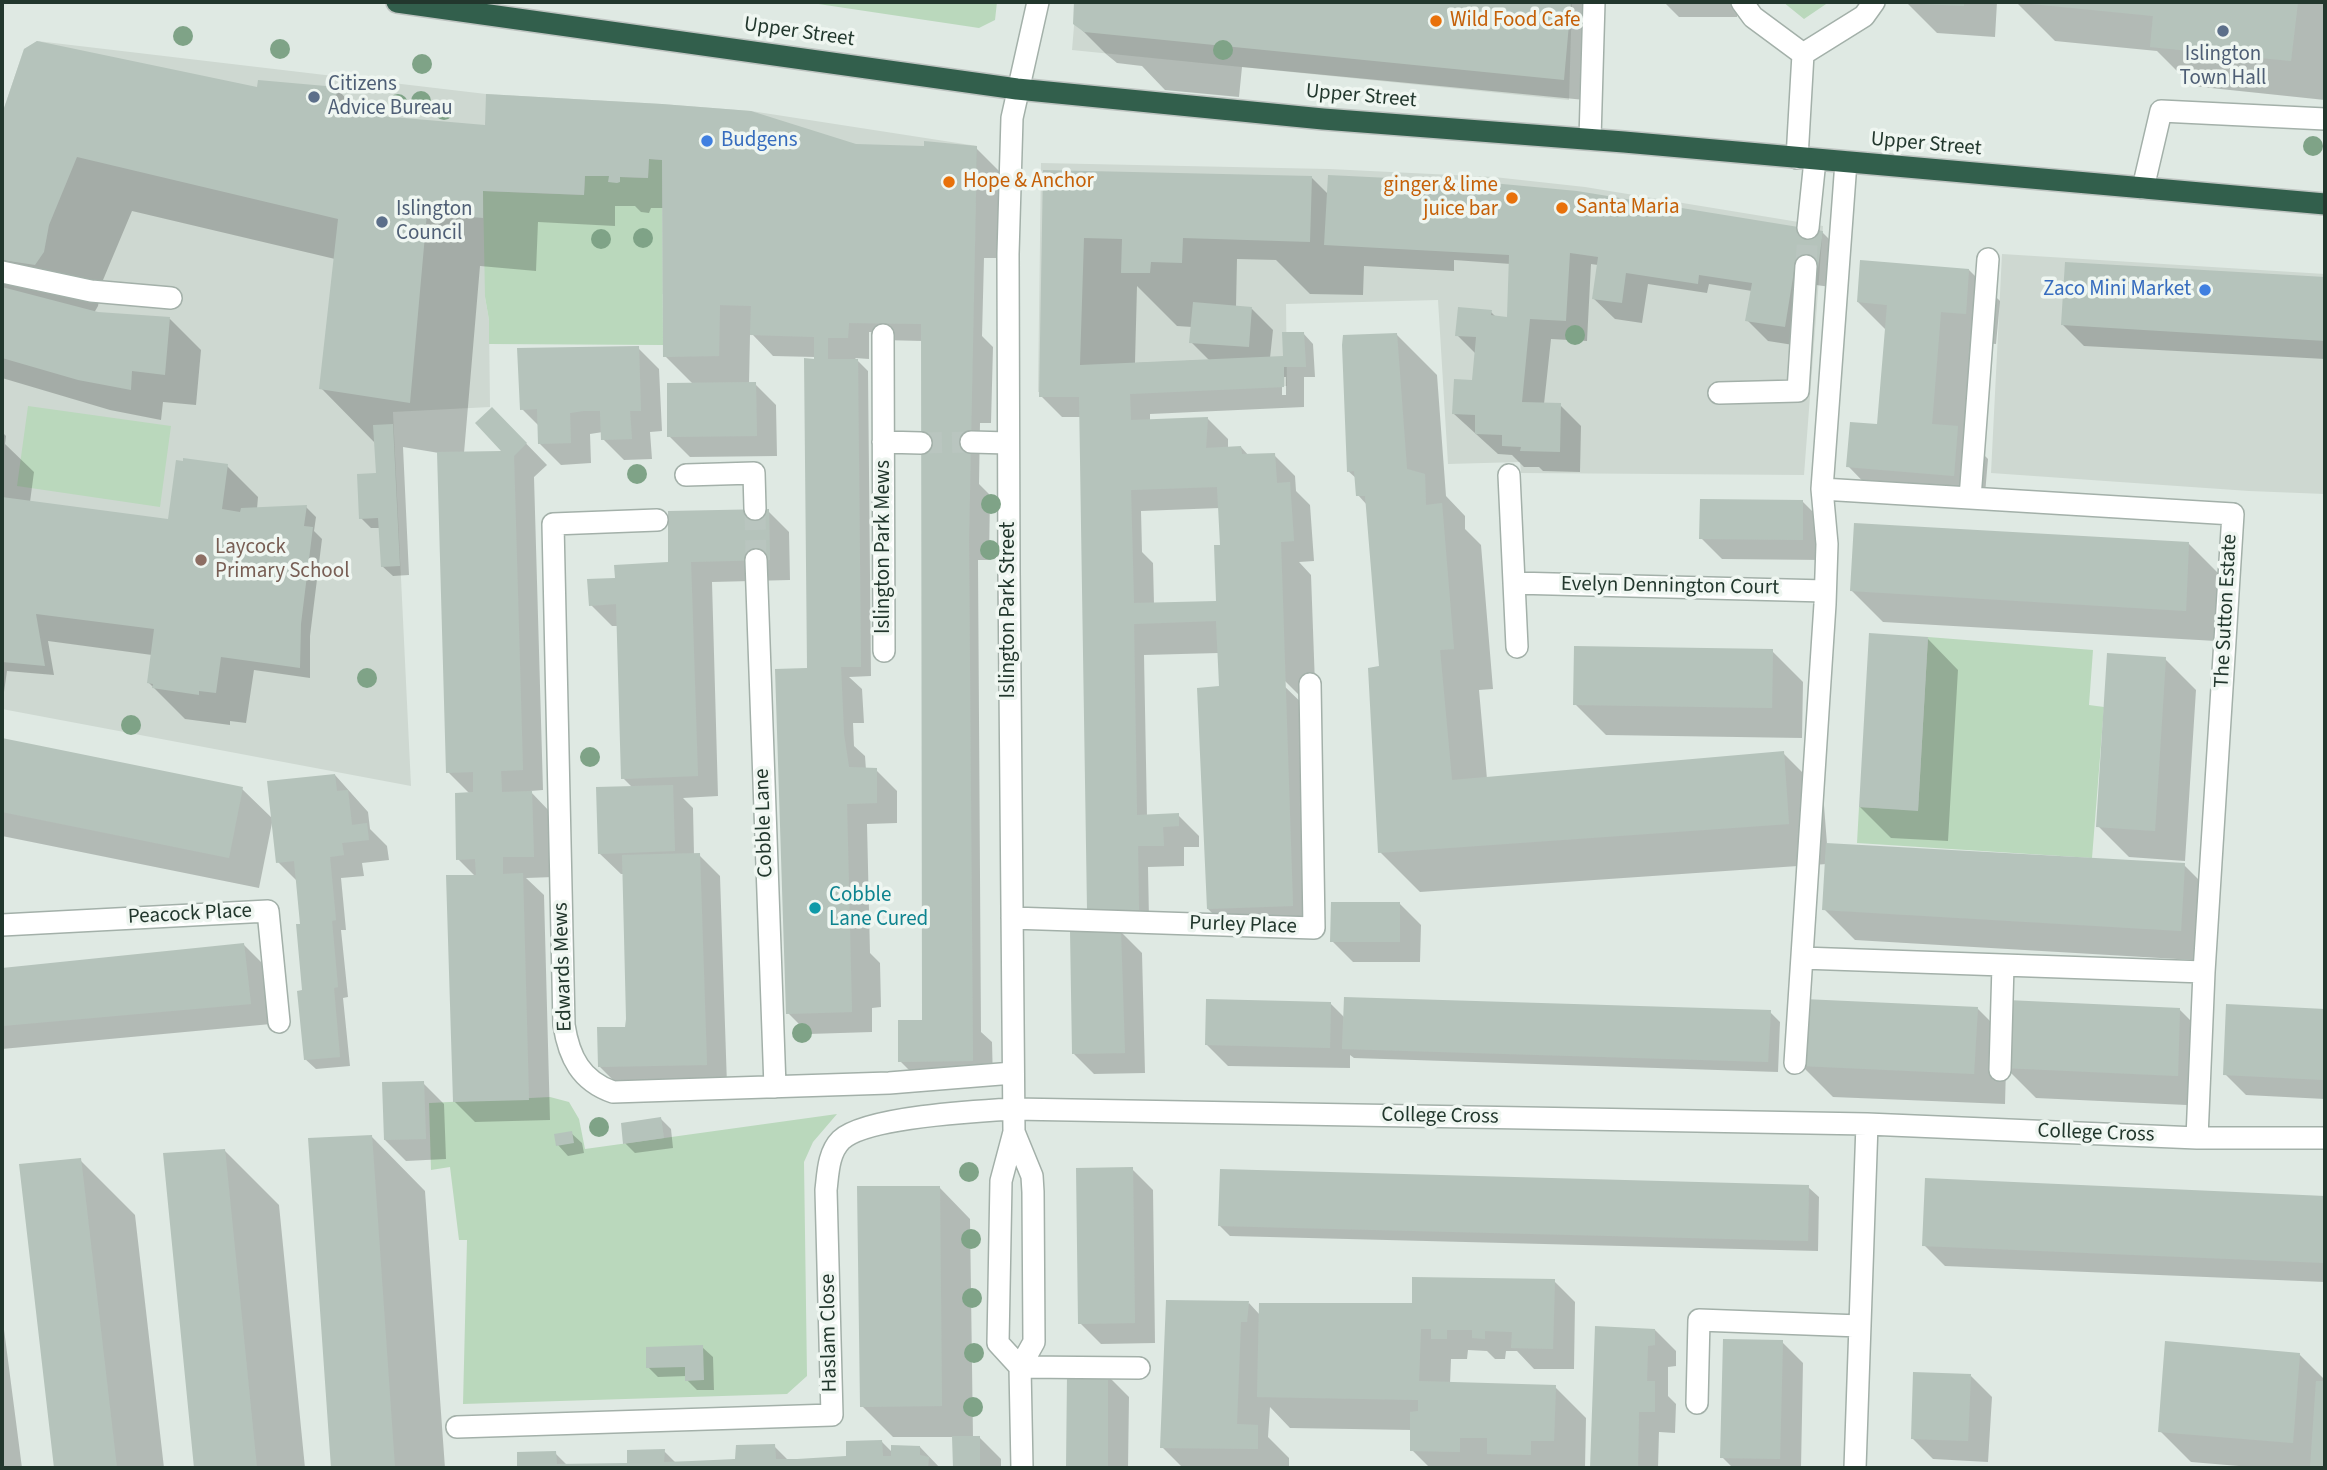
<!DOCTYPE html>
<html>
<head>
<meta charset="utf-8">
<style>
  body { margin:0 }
  #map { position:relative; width:2327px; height:1470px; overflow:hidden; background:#dfe9e3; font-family:"Source Sans 3",sans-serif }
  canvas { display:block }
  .frame { position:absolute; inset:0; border:4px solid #22372d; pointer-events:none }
</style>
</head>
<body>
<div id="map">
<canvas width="2327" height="1470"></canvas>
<div class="frame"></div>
</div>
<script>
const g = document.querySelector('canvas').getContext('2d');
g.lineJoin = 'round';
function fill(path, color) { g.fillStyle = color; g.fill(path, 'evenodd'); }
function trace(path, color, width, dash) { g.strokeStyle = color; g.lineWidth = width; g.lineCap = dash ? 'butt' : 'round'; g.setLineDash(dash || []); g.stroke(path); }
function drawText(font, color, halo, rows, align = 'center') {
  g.font = font + ' "Source Sans 3",sans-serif'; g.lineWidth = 7; g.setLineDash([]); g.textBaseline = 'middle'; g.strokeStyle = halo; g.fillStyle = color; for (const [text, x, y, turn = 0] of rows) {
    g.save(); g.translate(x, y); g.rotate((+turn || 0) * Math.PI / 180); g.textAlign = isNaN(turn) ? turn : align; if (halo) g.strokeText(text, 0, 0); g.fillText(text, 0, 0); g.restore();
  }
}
const built = new Path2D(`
  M1076,2H1572L1569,100L1072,50Z
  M37,41L486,94L662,104L751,111L977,146L972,289L485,297L489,320L490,407L393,412L411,786L2,709V114L24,49Z
  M1041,163L1329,169L1494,177L1585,187L1823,226L1804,475L1521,473L1520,462L1448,464L1438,300L1286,304L1287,386L1038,392Z
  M2002,254L2325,274V494L2249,491L1991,473Z`);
const green = new Path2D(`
  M805,2H997L995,20L979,28Z
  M1783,2H1829L1804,19Z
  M649,159L662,160L663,345L489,344V320L485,297L483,191L584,195L585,176H609V182H620V177L648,178Z
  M28,406L171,426L160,507L17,486Z
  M1928,637L2093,650L2089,705L2104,707L2092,858L1857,843L1859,807L1918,810Z
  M550,1097L569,1102L579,1119L585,1149L837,1114L813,1142L804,1162L807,1376L787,1394L463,1404L467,1240H459L450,1167L431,1170L429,1103Z`);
const shadow = new Path2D(`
  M1076,2H1505L1534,4L1535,2H1590L1585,100L1242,67L1239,97L1165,90L1142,66L1117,63L1106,54L1075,23Z
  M1664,2H1737V17H1679Z
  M1906,2H1997L1995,37L1937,33Z
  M2016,2H2325V100L2192,86L2157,51L2055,41Z
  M26,50L258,89H337L363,116L484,127L855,146L976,148L1016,188L1014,258H984L982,336L993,347L991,423H980L979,484L990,495L989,560H978L981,1032L992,1042L993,1082H921L900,1061L924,1022L923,341L882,340L874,332H869V359L855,358L868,371L871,676L849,677L862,689L864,723H853L854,746L865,756L866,770H876L897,791V823L867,824L870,953L880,963L881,1007L872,1008V1032L809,1034L788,1013L808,670L815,357L773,356L753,335H750L749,384H755L776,405L777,456L690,457L669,436L693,384L665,356L664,208H651L649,213L641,212L635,206H615V226L538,222L536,271L480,266L464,453L505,452L513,430L547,465L534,477L543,790L530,791L552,814L554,877L526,878L544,895L550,1120L475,1122L454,1101L476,877L458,859L470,794L448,772L439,453L403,447L409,575L393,576L382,566L380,528H371L361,518L378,474L375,443L321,388L335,259L132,211L103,280L98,306L94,313L170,319L201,350L196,405L163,402L161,420L110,410L2,378V289L6,290L2,286V119Z
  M1045,171L1311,177L1329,195L1822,232L1843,253L1838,288L1816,285L1806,347L1768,341L1747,320L1752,291L1709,284L1707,293L1648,284L1642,323L1615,319L1593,298L1598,265L1591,264L1587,341L1551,339L1544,404L1560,405L1581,426L1580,472L1543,471L1539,467H1524L1512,455L1498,454L1454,414L1474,382L1476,354L1457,335L1491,312L1497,318L1509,319L1511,264L1454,260V271L1364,266L1363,295L1310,294L1276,260L1237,259L1236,307L1252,309L1273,330L1270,358L1285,357L1303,333L1313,344L1315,377H1304V407L1150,414V421L1207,418L1228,439V448L1241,447L1249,456L1274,455L1295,476L1296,491L1310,505L1314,561L1299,562L1311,575L1316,712L1281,677L1278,680L1314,715L1313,926L1229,930L1208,909L1223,689L1219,653L1144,655L1147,816L1178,815L1199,836V847H1184V866L1148,867L1149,919L1099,920L1089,910L1081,417H1062L1041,396ZM1137,286L1177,326L1192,327L1191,342L1209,360L1135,363ZM1282,377H1286V395H1282ZM1220,508L1222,546L1218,602L1154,604L1153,563L1142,552L1141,511Z
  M2066,264L2325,279V359L2084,346L2063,325Z
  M1969,270L2000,301L1996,344L1971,342L1964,435L1988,459L1984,506L1879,498L1848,466L1879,426L1886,330L1858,302Z
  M1397,335L1437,375L1446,496L1465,516V529L1481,545L1493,689L1479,690L1487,779L1783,753L1823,793L1827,844L2184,865L2215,896L2211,961L1855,940L1824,909L1827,864L1420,892L1380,852L1381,667L1367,505L1358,495L1357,479L1348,471Z
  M638,348L659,369L662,431L650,432L652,459L624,460L603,439V432L590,434L591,463L561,465L540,444L539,426L522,409Z
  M2,432L6,436L5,444L34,472L30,502L169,521L227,466L258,497L257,509L306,507L316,517L314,531L322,539L310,636V678L254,670L246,723L230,721V725L185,719L149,683L152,655L48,641L54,675L7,671L4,692H2Z
  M1802,501L1823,522V560L1722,559L1701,538Z
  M768,511L789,532L790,580L712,582L718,796L683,798L693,808L694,855H699L720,876L727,1085L621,1088L600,1067L627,1029L624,874H621L599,853L633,788L623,778L618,626H612L591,605L616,580L669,564Z
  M2189,544L2220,575L2216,641L1883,622L1852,591Z
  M1927,638L1958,670L1948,841L1891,838L1860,807Z
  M1772,651L1803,682L1802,738L1606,735L1575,704Z
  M2165,659L2196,690L2185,861L2129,857L2098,826Z
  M2,740L242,789L273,819L335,775L368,812L370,829L387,846L389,860L362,863L364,876L341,878L346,930H341L348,997L343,998L350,1066L316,1069L305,1059L302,926L298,882L278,862L272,823L259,888L2,836Z
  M1400,904L1421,925L1420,962H1353L1332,941Z
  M1121,932L1142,953L1145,1073L1094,1074L1073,1053Z
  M244,945L265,966L271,1024L2,1049V969Z
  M1330,1003L1345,1018L1770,1012L1780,1022L1778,1072L1354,1058L1350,1055V1068L1228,1066L1207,1045Z
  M2228,1005L2325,1010V1099L2246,1095L2225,1074Z
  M1977,1008L2007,1038L2180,1010L2211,1041L2208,1106L2036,1098L2006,1068L2005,1104L1833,1097L1802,1066Z
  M423,1083L444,1104L446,1159L406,1161L385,1140Z
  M661,1119L671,1129L673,1148L635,1153L625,1143Z
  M571,1133L582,1143L584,1153L568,1156L558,1145Z
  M371,1136L425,1191L445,1468H333L310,1140Z
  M225,1151L279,1205L305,1468H195L165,1154Z
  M80,1160L135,1215L164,1468H55L21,1166Z
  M1132,1169L1153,1190L1155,1343L1101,1344L1080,1323Z
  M1927,1180L2325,1197V1282L1945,1266L1924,1245Z
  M939,1187L970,1219L973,1438H980L1001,1459V1468H954V1437H893L862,1406Z
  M1808,1187L1819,1197L1818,1251L1230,1236L1220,1226Z
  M1554,1281L1575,1302L1574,1369H1534L1517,1351H1506L1505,1359H1495L1487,1351L1468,1350L1467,1359H1451L1450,1384L1555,1387L1586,1418L1585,1468H1430L1412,1450V1430L1290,1428L1270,1407L1268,1437L1289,1458V1468H1183L1162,1447L1249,1303L1260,1315L1416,1306Z
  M2,1314L22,1468H2Z
  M1597,1328L1655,1330L1676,1351V1366L1668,1367V1396L1676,1404L1675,1433L1659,1432L1658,1468H1592Z
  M1782,1342L1803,1363L1801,1468H1733L1722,1457Z
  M702,1347L713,1357L714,1390H697L687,1380V1376L658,1377L648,1367Z
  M2299,1354L2325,1380V1468H2263L2191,1462L2160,1431Z
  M1108,1376L1129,1397L1128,1468H1068V1377Z
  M1971,1376L1992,1397L1988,1462L1933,1459L1912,1438Z
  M882,1442L893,1453L920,1447L940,1468H482L519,1467L555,1453L568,1466L629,1465L664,1451L676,1463L737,1461L774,1446L789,1461L848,1458Z`);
const building = new Path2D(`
  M1074,2L1533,3L1571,2L1564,80L1084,32L1073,24Z
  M1922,2H1964V6L1922,4Z
  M2032,2H2298L2291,61L2150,47L2153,16L2032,4Z
  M37,41L257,87L258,80L337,87L335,112L485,125L486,94L662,104L751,111L856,144L924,146V141L977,146L969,540L973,1061L898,1062V1020H922L921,324L849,323L848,338H828V359H858L861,667H841L844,734L849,767L877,768V803L847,804L852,1012L786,1014L775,669L807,668L804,358L814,359V337L750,335L751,306L720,305L719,356L663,357L662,160L649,159L648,178L620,177V182L617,183L608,182L609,176H585L584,195L483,191V218L427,213L410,403L319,389L338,219L77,157L49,225L44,252L35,265L2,260V114L24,49Z
  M1043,170L1312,176L1310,242L1183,238L1182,263L1151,262L1150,273H1121L1122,239L1084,238L1080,365L1283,356L1282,332H1304L1306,367H1284V387L1130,394L1131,420L1208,417L1206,448L1241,446L1242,454L1275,453L1277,483L1290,482L1294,541L1281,542L1293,906L1207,909L1197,688L1219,686L1216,621L1134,624L1137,815L1179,813V826L1163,827L1164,846H1138L1139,910H1087L1079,397H1039ZM1217,487L1220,545H1214L1216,601L1134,603L1131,490Z
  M1328,175L1492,183L1577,191L1823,231L1818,268L1795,265L1785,327L1745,321L1752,283L1699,275L1698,284L1626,273L1622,303L1592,299L1598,257L1570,253L1566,321L1530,319L1522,402L1561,403L1560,452L1520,451L1521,447L1502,446V435L1475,434V415L1452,414L1454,379L1472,380L1476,337L1455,336L1458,307L1492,310L1491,315L1507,317L1509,255L1324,245Z
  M1860,260L1969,269L1966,314L1941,312L1932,424L1958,426L1954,476L1846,467L1850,422L1877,424L1887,305L1857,302Z
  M2065,262L2325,277V341L2061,325Z
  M2,287L98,312L170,317L165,375L132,371L131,390L78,380L2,358Z
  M1193,302L1252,307L1249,347L1189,343Z
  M1397,333L1407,469L1425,474L1426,505L1442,503L1454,649L1440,650L1452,780L1784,751L1789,824L1378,853L1368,668L1379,666L1365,496H1356L1354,471L1347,472L1342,345L1343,335Z
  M639,346L641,411H630L632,439L601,440L600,411H583L570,413L571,443L538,444L537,409L520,410L517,348Z
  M756,382L757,436L667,437V383Z
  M492,407L527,443L514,456L523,770L501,771L502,792L532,791L534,857H503V874L523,873L529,1100L453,1102L446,875H476L475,859L456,860L455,793L473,792V772L446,773L437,452L501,451L475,423Z
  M393,424L400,566L381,567L378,518L359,519L357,474L376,473L373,425Z
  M183,458L228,464L222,509L240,512L241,508L307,505L304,526L313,527L301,624L300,668L221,657L216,693L199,691V695L152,688L153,684L147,683L154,629L36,614L45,666L2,662V497L168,519L176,460L183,461Z
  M1700,499L1803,500V540L1699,539Z
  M769,509L770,560L691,562L698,776L621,779L616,604L589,606L587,579L615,578L614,565L668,562V511Z
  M1854,523L2189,542L2186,611L1850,591Z
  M1869,633L1928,637L1918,811L1859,807Z
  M1574,646L1773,649L1772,708L1573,705Z
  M2107,653L2166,657L2155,831L2096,827Z
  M2,738L243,787L229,858L2,812Z
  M335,774L337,791L348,790L352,825L367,823L369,840L342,843L344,855L330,857L336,920L332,921L338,987L334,988L340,1057L304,1060L297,991L302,990L296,924H300L294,861L276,863L267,781Z
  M673,785L675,851L598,854L596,787Z
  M1826,843L2185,863L2181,931L1822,910Z
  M700,853L707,1065L598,1067L597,1027H625L626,1019L622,855Z
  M1331,902H1400V942H1330Z
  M1070,931H1121L1125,1053L1072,1054Z
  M244,943L251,1004L2,1026V968Z
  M1344,997L1771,1010L1768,1062L1342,1049Z
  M1206,999L1331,1002L1330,1048L1205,1045Z
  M1804,999L1978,1007L1974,1074L1801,1066Z
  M2007,1000L2180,1008L2178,1076L2003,1068Z
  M2226,1004L2325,1009V1080L2223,1075Z
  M424,1081L426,1139L384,1140L382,1082Z
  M661,1117L664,1138L623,1144L621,1123Z
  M572,1131L574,1143L556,1146L554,1134Z
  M372,1135L395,1468H331L308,1138Z
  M225,1149L257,1468H194L163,1153Z
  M81,1158L117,1468H54L19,1164Z
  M1133,1167L1135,1323L1078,1324L1076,1168Z
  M1220,1169L1809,1185L1808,1241L1218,1226Z
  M1925,1178L2325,1196V1263L1922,1246Z
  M857,1186H940L942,1406L860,1407Z
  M1412,1277L1555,1279L1553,1349L1511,1348L1512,1332L1485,1331V1339L1472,1338V1330H1447V1339H1431V1329H1421L1419,1381L1556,1385L1554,1441H1531V1455L1487,1454V1438H1460V1452L1410,1451V1412L1418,1411V1400L1257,1397L1259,1303H1412Z
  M1166,1300L1249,1301L1247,1322H1241L1237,1424L1258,1425V1449L1160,1448Z
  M1595,1326L1655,1329V1345L1648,1346L1647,1381H1655V1412H1639L1638,1468H1590Z
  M1723,1339L1783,1340L1780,1459L1720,1458Z
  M2165,1341L2300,1353L2293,1443L2158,1432Z
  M703,1345L704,1380L685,1381V1367L646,1368V1347Z
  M1913,1372L1971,1374L1968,1441L1911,1439Z
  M1108,1374V1468H1066L1067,1375Z
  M2316,1381H2325V1468H2310Z
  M952,1436H980V1468H953Z
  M882,1440L883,1456H891V1445L920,1446V1455L929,1457L928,1468H500V1466H517V1452L556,1451L557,1464L627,1463V1450L665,1449L664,1462L692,1461L735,1459L736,1445L775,1444L776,1459H797L846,1456V1441Z`);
const minorTunnel = new Path2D(`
  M1806,266L1808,228
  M921,443L971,442
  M755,509L756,560`);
const minor = new Path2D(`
  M1742,2L1753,17L1803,54
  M1803,54L1864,16L1874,2
  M1590,139L1594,2
  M1797,158L1803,54
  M2143,188L2161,111L2325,119
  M1808,228L1815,160
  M2,272L91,291L171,298
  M883,335L884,651
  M1719,393L1798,391L1806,266
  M883,442L921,443
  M971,442L1008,443
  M686,475L754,473L755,509
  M1509,475L1517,647
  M1822,489L2233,514L2204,972L2197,1138
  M1970,498L1988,259
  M657,520L553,524L564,1025C569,1057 581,1081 613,1092L889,1083L1013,1073
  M756,560L775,1087
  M1514,583L1825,591
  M1012,918L1314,928L1310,684
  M2,925L268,911L279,1022
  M1802,958L2204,972
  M1795,1063L1825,604L1827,544L1822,489L1846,162
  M2000,1070L2003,965
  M1014,1132L1032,1176L1033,1192L1034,1342L1020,1367L1022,1468
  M1020,1367L998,1343L1001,1181L1014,1132L1009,571L1008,254L1012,118L1038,2
  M1020,1367L1139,1368
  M1697,1403L1699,1320L1860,1326
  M457,1427L832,1415L826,1190C828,1174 828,1153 841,1140C866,1117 978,1111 1014,1109L1867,1124L2197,1138H2325
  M1855,1468L1867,1124`);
const highway = new Path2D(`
  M397,2L1017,89L1323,119L1624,142L2325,204`);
const trees = [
  [183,36],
  [280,49],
  [1223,50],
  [422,64],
  [421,101],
  [398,104],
  [444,110],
  [2313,146],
  [643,238],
  [601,239],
  [1575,335],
  [637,474],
  [991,504],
  [990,550],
  [367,678],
  [131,725],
  [590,757],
  [802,1033],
  [599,1127],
  [969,1172],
  [971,1239],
  [972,1298],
  [974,1353],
  [973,1407]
];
const markers = [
  [1436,21,7,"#e8710a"],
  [2223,31,7,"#5c6f8a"],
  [314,97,7,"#5c6f8a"],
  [707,141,7,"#3f7fe0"],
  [949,182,7,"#e8710a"],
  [1512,198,7,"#e8710a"],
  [1562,208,7,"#e8710a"],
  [382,222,7,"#5c6f8a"],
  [2205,290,7,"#3f7fe0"],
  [201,560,7,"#8d6e63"],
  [815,908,7,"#0f9aa8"]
];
const foodNames = [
  ["Wild Food Cafe",1450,21],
  ["Hope & Anchor",963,182],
  ["ginger & lime",1498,186,"right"],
  ["juice bar",1498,210,"right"],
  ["Santa Maria",1576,208]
];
const streetNames = [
  ["Upper Street",799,33,8],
  ["Upper Street",1361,97,5],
  ["Upper Street",1926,145,5],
  ["Islington Park Mews",884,547,-90],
  ["Evelyn Dennington Court",1670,587,1],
  ["Islington Park Street",1009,610,-90],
  ["The Sutton Estate",2227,611,-87],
  ["Cobble Lane",765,823,-92],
  ["Peacock Place",190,915,-3],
  ["Purley Place",1243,926,2],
  ["Edwards Mews",564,967,-92],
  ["College Cross",1440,1117,1],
  ["College Cross",2096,1134,2],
  ["Haslam Close",830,1333,-91]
];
const serviceNames = [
  ["Islington",2223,55,"center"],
  ["Town Hall",2223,79,"center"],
  ["Citizens",328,85],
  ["Advice Bureau",328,109],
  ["Islington",396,210],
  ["Council",396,234]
];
const shopNames = [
  ["Budgens",721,141],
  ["Zaco Mini Market",2191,290,"right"]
];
const educationNames = [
  ["Laycock",215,548],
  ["Primary School",215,572]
];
const cultureNames = [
  ["Cobble",829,896],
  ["Lane Cured",829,920]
];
fill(built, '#ced8d1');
fill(green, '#bad8bc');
fill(shadow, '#0003');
fill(building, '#b5c3bb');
trace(minorTunnel, '#b9c5bf', 21, [21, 10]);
trace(minor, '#a3b0a9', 24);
trace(highway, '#bdc3c0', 24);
trace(minor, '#fff', 21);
trace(highway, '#325f4c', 21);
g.fillStyle = '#7fa387';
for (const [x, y] of trees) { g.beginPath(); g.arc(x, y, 10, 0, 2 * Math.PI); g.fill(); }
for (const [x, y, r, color] of markers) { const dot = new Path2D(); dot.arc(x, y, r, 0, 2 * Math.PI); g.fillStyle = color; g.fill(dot); trace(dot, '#eff6f1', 2.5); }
drawText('21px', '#c56008', '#eff6f1', foodNames, 'left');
drawText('21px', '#22372d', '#eff6f1', streetNames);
drawText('21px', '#4e5e75', '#eff6f1', serviceNames, 'left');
drawText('21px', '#366cbe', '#eff6f1', shopNames, 'left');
drawText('21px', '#785e54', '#eff6f1', educationNames, 'left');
drawText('21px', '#0d838f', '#eff6f1', cultureNames, 'left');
</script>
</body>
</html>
